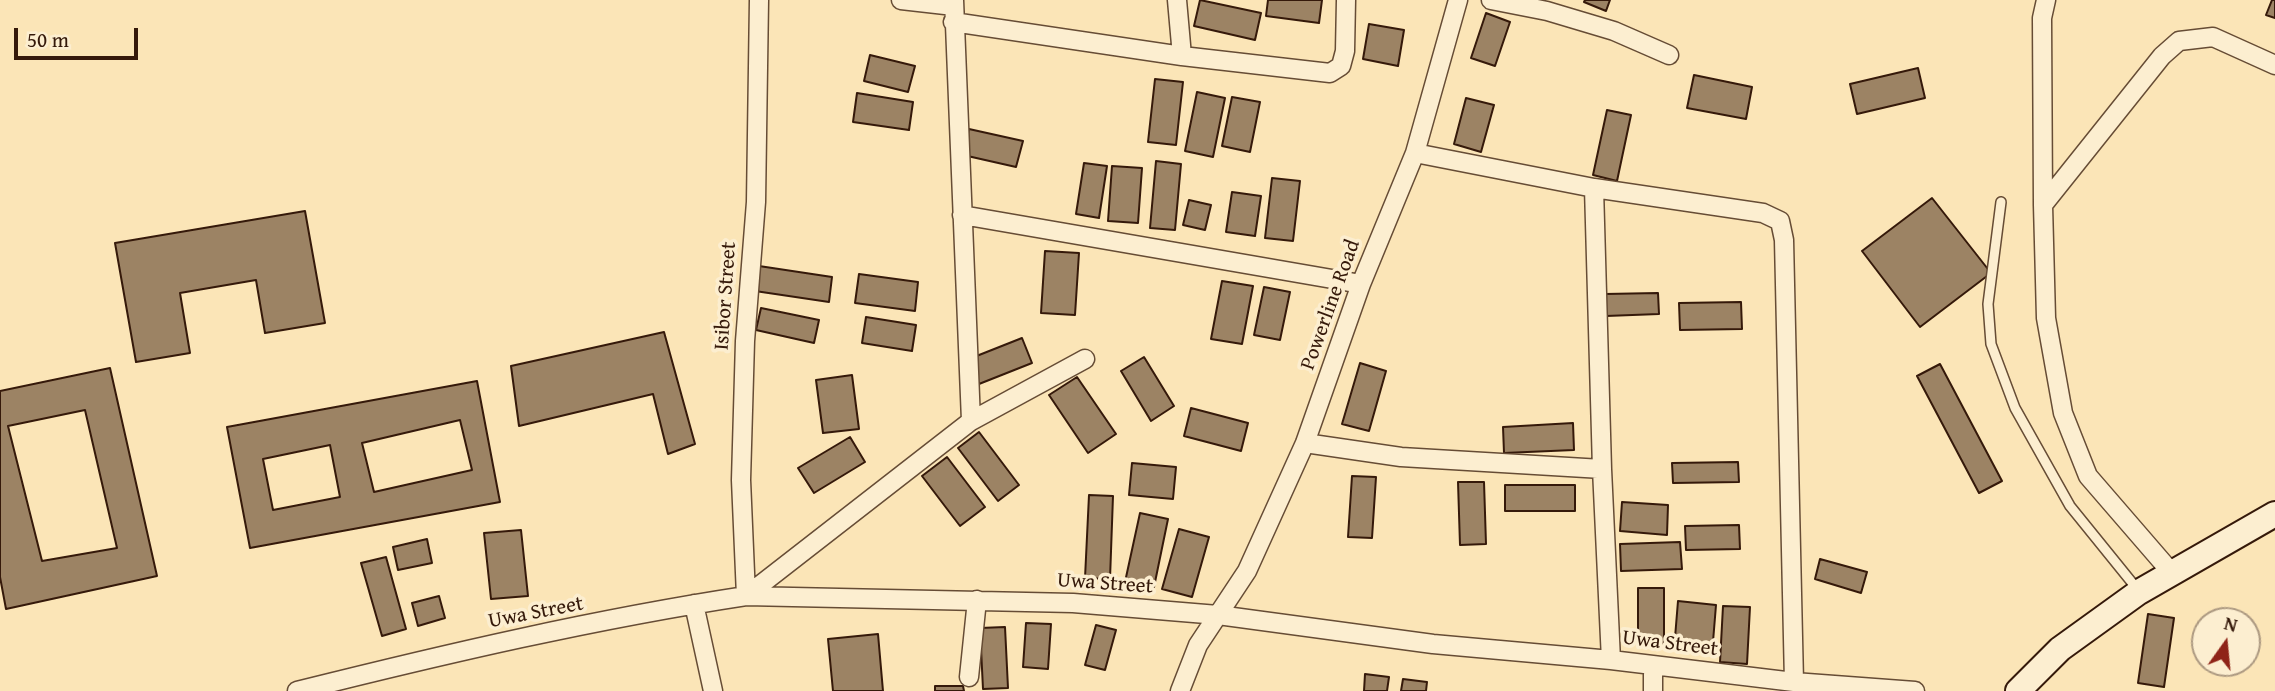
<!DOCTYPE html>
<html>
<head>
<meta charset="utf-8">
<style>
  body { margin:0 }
  #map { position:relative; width:2275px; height:691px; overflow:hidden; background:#fbe5b7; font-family:"Gentium Book Plus",serif }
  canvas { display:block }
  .north { position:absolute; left:2191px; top:607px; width:70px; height:70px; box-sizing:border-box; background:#fceed0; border:2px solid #ac9981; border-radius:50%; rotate:15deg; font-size:19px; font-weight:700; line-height:28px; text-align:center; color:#35190a }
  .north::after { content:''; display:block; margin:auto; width:24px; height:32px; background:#8f2418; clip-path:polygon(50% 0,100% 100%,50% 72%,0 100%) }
  .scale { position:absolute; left:14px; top:28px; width:124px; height:32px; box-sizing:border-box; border:4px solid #35190a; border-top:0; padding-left:9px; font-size:21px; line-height:24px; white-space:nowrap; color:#35190a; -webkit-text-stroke:5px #fceed0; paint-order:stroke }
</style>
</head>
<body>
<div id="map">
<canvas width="2275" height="691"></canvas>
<div class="north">N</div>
<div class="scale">50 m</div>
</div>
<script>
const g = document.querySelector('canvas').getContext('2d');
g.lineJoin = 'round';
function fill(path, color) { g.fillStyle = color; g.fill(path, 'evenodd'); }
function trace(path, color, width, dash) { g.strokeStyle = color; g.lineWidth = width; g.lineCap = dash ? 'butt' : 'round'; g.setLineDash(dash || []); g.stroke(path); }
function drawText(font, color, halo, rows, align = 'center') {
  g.font = font + ' "Gentium Book Plus",serif'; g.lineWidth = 7; g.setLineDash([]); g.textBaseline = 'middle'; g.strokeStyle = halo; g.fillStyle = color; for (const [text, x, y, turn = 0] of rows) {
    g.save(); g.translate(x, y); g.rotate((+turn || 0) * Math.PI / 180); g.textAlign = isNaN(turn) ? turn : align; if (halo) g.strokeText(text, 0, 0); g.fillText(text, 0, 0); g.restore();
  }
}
const building = new Path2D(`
  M1200,0L1261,13L1255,40L1194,26Z
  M1268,0H1322L1319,23L1266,16Z
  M1585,0H1610L1606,11L1584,2Z
  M2272,0H2275V18L2266,15Z
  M1486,13L1510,22L1495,66L1471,58Z
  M1369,24L1404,30L1398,66L1363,59Z
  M870,55L915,66L908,92L864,81Z
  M1918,68L1925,98L1857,114L1850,84Z
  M1694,75L1752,87L1746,119L1687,108Z
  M1155,79L1183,82L1176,145L1148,142Z
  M1197,92L1225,98L1213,157L1185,151Z
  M857,93L913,102L909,130L853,122Z
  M1232,97L1260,102L1250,152L1222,146Z
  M1466,98L1494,105L1481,152L1454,144Z
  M1607,110L1631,115L1617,181L1593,175Z
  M969,129L1023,141L1016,167L963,155Z
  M1156,161L1181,164L1175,230L1150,228Z
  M1084,163L1107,166L1099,218L1076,214Z
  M1112,166L1142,168L1138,223L1108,221Z
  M1272,178L1300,181L1293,241L1265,238Z
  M1232,192L1261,196L1255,236L1226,232Z
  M1932,198L1991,273L1920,327L1862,251Z
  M1189,200L1211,205L1205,230L1183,225Z
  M305,211L325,323L265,333L256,280L180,293L190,353L136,362L115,243Z
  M1045,251L1079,253L1075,315L1041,313Z
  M759,266L832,277L829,302L755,291Z
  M859,274L918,282L915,311L855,303Z
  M1222,281L1253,286L1242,344L1211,339Z
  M1264,287L1290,292L1280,340L1254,335Z
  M1658,293L1659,314L1606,316L1605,294Z
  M1741,302L1742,329L1680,330L1679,303Z
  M761,308L819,320L814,343L756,330Z
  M866,317L916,325L912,351L862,343Z
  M664,332L695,444L668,454L653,394L519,426L511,366Z
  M1022,338L1032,363L979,384L969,359Z
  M1144,357L1174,406L1151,421L1121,371Z
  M1360,363L1386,371L1369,431L1342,424Z
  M1940,364L2002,481L1979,493L1917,376Z
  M110,368L157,576L6,609L0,577V391ZM85,410L117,548L42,561L8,426Z
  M852,375L859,429L823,433L816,380Z
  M1077,377L1116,434L1088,453L1049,395Z
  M477,381L500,502L250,548L227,427ZM460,420L472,470L374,492L362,443ZM330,445L340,497L273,510L263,459Z
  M1191,408L1248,423L1241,451L1184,436Z
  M1573,423L1574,450L1504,453L1503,427Z
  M979,432L1019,485L998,501L958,448Z
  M850,437L865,462L814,493L798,468Z
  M947,457L985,507L960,526L922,476Z
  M1738,462L1739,482L1673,483L1672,463Z
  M1132,463L1176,467L1173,499L1129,495Z
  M1352,476L1376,477L1372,538L1348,537Z
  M1458,482H1484L1486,544L1460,545Z
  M1505,485H1575V511H1505Z
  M1089,495L1113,496L1110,579L1085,578Z
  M1622,502L1668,505L1667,535L1620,531Z
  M1140,513L1168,519L1154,587L1125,582Z
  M1739,525L1740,549L1686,550L1685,526Z
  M1179,529L1209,537L1192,597L1162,589Z
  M521,530L528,596L491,599L484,533Z
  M427,539L432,563L398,570L393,547Z
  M1680,542L1682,569L1621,571L1620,544Z
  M386,557L406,629L382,636L361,563Z
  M1820,559L1867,572L1861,593L1815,579Z
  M1638,588H1664V647H1638Z
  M439,596L445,618L418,626L412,603Z
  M1678,601L1716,605L1712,654L1674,650Z
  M1723,606L1750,607L1747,664L1720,662Z
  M2148,614L2174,618L2164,687L2138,683Z
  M1026,623L1051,624L1048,669L1023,667Z
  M1096,625L1116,630L1105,670L1085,665Z
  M1005,627L1008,688L983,689L980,628Z
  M878,634L883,691H833L828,639Z
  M1365,674L1389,677L1387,691H1364Z
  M1403,679L1427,682L1426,691H1401Z
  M935,686H963L964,691H935Z`);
const lane = new Path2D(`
  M2001,202L1988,304L1991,344L2015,408L2070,506L2138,590`);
const street = new Path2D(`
  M901,0L954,6
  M954,0L971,421
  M1177,0L1182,56
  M1491,0L1547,11L1614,31L1669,55
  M2046,0L2042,18L2043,205L2046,318L2063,413L2088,476L2171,572
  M953,22L1182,56L1330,73L1341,66L1345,51L1346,0
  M1415,153L1594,188L1763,213L1780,221L1784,240L1794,682
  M1594,188L1602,469L1611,660
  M2043,205L2162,56L2179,41L2213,37L2275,65
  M962,215L1361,284
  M1305,443L1401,457L1602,469
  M746,596L741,480L745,341L756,202L759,0
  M746,596L971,421L1085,359
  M694,604L713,691
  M969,677L977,600
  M297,691C445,654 595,619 746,596L1073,603L1218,615L1433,644L1611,660L1794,682L1915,691
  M1180,691L1198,645L1247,571L1305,443L1361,284L1415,153L1458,0
  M1653,691V665`);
const secondary = new Path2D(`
  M2018,691L2060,649L2139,592L2275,514`);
const streetNames = [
  ["Isibor Street",726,296,-86],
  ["Powerline Road",1331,305,-70],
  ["Uwa Street",1105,584,4],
  ["Uwa Street",536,613,-11],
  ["Uwa Street",1670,644,7]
];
fill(building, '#9c8364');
trace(building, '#35190a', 2);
trace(lane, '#664c35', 12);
trace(street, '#664c35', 21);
trace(secondary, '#35190a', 28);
trace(lane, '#fceed0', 9);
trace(street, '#fceed0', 18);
trace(secondary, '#fceed0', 24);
drawText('21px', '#35190a', '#fceed0', streetNames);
</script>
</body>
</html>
